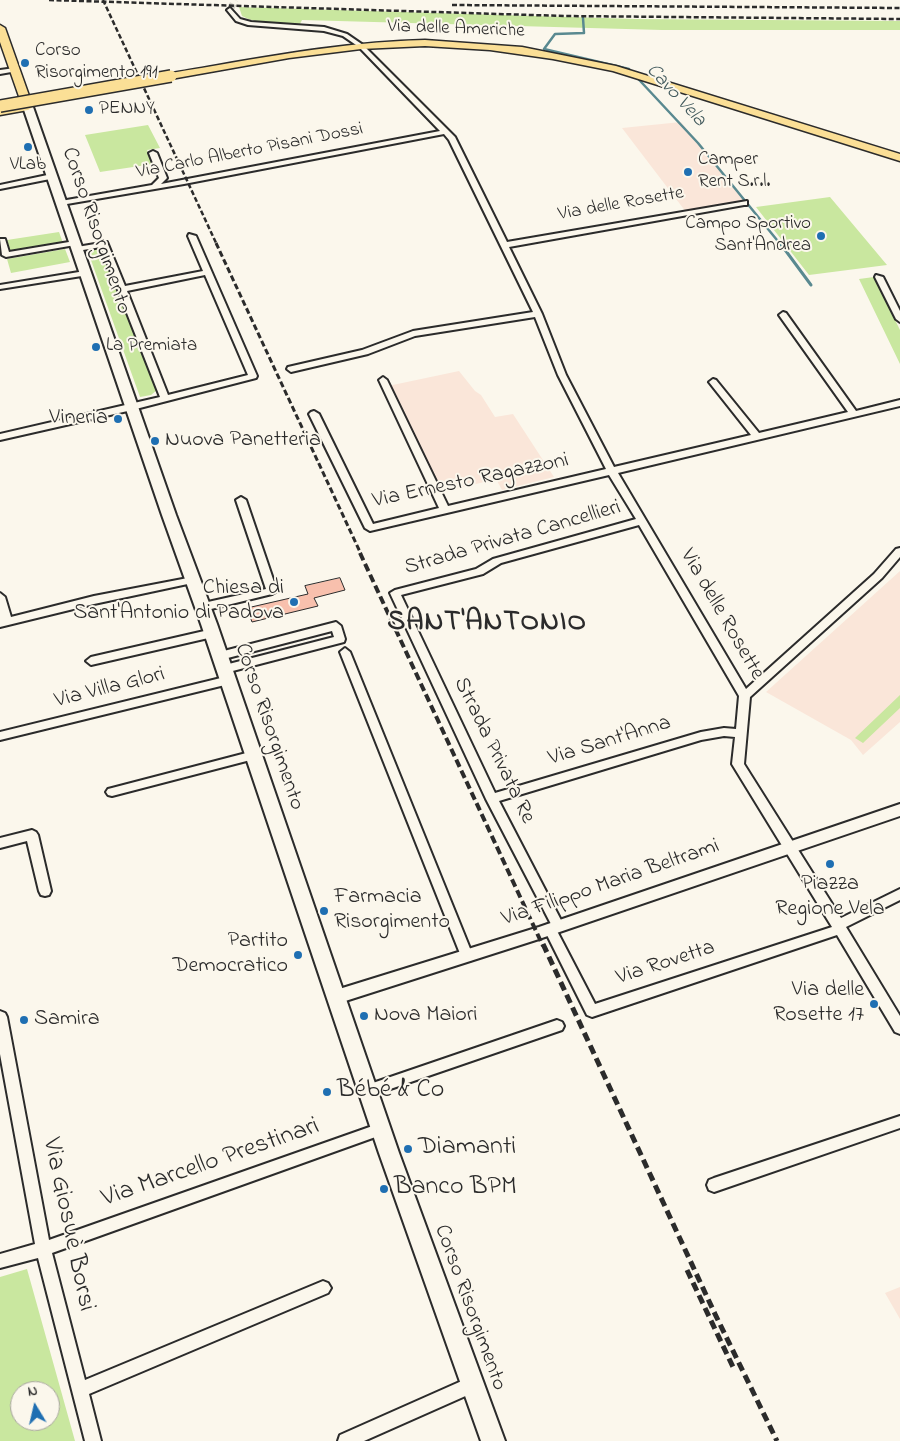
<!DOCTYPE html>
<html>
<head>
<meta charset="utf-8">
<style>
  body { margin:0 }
  #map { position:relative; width:900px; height:1441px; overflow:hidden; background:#fbf7ec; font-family:"Indie Flower",sans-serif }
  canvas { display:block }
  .north { position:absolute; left:10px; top:1381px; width:50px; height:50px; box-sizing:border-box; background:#fbf7ec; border:1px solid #a8a59f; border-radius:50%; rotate:351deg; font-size:14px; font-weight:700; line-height:20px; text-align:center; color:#2b2b2b }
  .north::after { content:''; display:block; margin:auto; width:18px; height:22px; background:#1f6fb2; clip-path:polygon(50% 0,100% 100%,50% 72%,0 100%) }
</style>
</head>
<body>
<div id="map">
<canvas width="900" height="1441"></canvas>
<div class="north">N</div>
</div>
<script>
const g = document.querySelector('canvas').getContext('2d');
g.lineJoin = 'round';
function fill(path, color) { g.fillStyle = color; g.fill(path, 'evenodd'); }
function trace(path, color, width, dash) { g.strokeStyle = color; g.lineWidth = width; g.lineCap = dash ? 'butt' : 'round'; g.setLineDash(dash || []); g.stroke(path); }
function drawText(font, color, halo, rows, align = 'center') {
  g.font = font + ' "Indie Flower",sans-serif'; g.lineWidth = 4; g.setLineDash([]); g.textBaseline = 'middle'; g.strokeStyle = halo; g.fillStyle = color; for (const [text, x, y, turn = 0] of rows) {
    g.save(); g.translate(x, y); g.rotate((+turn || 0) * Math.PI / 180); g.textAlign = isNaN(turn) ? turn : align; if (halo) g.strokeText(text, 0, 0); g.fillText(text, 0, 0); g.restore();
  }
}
const built = new Path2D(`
  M681,122L744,201L686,212L622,128Z
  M459,371L475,391L481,395L495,417L513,414L554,477L502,490L496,479L440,493L388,386Z
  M900,571V722L863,755L851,740L766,692Z
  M900,1287V1319L885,1293Z`);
const green = new Path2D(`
  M239,7L636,19L900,21V30H662L302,20L300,24C282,23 258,25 242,16Z
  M148,125L160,148L147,150L153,164L100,172L85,135Z
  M830,197L887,265L809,275L756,207Z
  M59,232L63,243L10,252L7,240Z
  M99,247H104L157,390L151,395L140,397L87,249Z
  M65,249L70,262L11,273L7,259Z
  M874,277L900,330V364L859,279Z
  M900,695V708L863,743L855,738Z
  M27,1269L75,1441H0V1277ZM20,1391H50V1421H20Z`);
const streamFar1 = new Path2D(`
  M583,18L584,33L555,34L544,49L629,69L698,143L781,245`);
const stream = new Path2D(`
  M780,243L811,285`);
const building = new Path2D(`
  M340,578L345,590L314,598L318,606L252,622L247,608L308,594L305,586Z`);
const minorTunnel = new Path2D(`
  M230,10L235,0`);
const minor = new Path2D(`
  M230,8L240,19L251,22L324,27L347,34L363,45L455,137L507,242L747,201V205H744L509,247L542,314L566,375L614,467L751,435L709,382L713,379L716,380L759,433L848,412L779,315L783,312L786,313L856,411L900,400V406L618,473L746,689L874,574L896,549L900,548V557L882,578L750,697L744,764L841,918L900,889V900L846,927L900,1016V1034L895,1032L837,935L592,1017L587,1015L544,929L546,925L551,924L486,799L390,593L395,590L476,569L493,559L636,519L609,475L370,531L365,528L309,414L311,412L314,411L319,414L373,524L439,508L379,380L383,377L387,380L448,506L606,469L558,375L535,317L415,336L368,354L291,372L287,369L288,367L362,350L413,331L533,312L449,140L444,134L184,184L61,205L57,203L61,201L152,185L159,178L149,153L153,151L157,153L167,178L161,184L440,131L359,47L343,36L324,31L248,25L236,21L227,10ZM639,525L739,696L736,729L724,728L701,732L495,793L401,595L483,574L501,563ZM724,736L735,737L732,764L832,927L595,1004L557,931L562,930L564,926L499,801L701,740Z
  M15,68L18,70L17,71L0,74V70Z
  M52,174H55V178L0,189V185Z
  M189,234L196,236L257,376L256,378L132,410L0,440V434L160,397L101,247L77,251L73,249L77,247L107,242L125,286L203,271L188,236ZM205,275L248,375L168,395L127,291Z
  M0,239H5L9,252L75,241L79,243L75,245L6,257L2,255Z
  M85,271L89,273L88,275L0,289V285Z
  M876,275L883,277L900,311V322L896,319L875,277Z
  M241,497L246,500L277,591L272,594L203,611L199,610L198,607L199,604L266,589L236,500Z
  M193,577L197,578L198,580L197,582L94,604L0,627V593L5,597L11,617L94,596Z
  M336,622L341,626L345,639L344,642L225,673L221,672L220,669L221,666L334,637L332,631L220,660L215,656L220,652Z
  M213,629L217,630L218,633L217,636L91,665L86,661L91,657Z
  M345,648L350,652L473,956L472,960L467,961L462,960L461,956L340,652Z
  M229,676L233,677L234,680L233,683L0,740V732Z
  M254,751L258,752L260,755L258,758L112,796L108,795L106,792L108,789L112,788Z
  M32,830L36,832L38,835L51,891L49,895L45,896L41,895L39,891L27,841L0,848V838Z
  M0,1011L5,1013L7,1017L49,1240L381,1123L386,1124L388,1129L386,1134L381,1135L52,1253L85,1380L323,1281L328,1283L331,1288L328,1293L89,1394L101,1441H85L38,1258L0,1268V1254L35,1244L0,1054Z
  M557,1020L562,1022L564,1026L562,1030L367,1097L362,1095L360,1091L362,1087L367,1085Z
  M900,1116V1128L714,1192L709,1190L707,1185L709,1180L714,1178Z
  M473,1376L479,1378L481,1384L479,1390L364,1441H338L340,1435Z`);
const tertiary = new Path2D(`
  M900,804V816L539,939L336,1004L330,1002L328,997L330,992L336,990L539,927Z`);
const secondary = new Path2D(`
  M28,104L33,107L176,515L217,624L399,1153L505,1441H481L379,1153L201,624L162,515L23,107Z`);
const primary = new Path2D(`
  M0,25L5,28L33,107L28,110L0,115V109L22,105L0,42Z
  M425,40L522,47L616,66L900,154V161L613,71L553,59L490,50L425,46L361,49L289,58L171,79L166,76L171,73C256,59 339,42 425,40Z`);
const railFar3 = new Path2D(`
  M49,0L564,16L900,19
  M103,0L217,245
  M452,5L900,8`);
const railFar2 = new Path2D(`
  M216,243L361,554`);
const railFar1 = new Path2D(`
  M360,553L543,946`);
const rail = new Path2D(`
  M543,944L715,1314L777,1441
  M687,1270L733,1367`);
const primaryBridge = new Path2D(`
  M0,106L171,76`);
const markers = [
  [25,63,5,"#1f6fb2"],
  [89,110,5,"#1f6fb2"],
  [28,147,5,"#1f6fb2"],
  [688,172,5,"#1f6fb2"],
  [821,236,5,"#1f6fb2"],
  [96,347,5,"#1f6fb2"],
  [118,419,5,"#1f6fb2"],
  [155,441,5,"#1f6fb2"],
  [294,602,5,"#1f6fb2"],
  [830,864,5,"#1f6fb2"],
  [324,911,5,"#1f6fb2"],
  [298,955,5,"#1f6fb2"],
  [874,1004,5,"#1f6fb2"],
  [364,1016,5,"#1f6fb2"],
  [24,1020,5,"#1f6fb2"],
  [327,1092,5,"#1f6fb2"],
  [408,1149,5,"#1f6fb2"],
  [384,1189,5,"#1f6fb2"]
];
const farStreetnames = [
  ["Via delle Americhe",456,30,2],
  ["Via Carlo Alberto Pisani Dossi",250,152,-11],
  ["Via delle Rosette",621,205,-10]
];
const farPoinames = [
  ["Corso",35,52],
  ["Risorgimento 191",35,74],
  ["PENNY",99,110],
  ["Camper",698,161],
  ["Rent S.r.l.",698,183],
  ["VLab",28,166,"center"],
  ["Campo Sportivo",811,225,"right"],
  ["Sant'Andrea",811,247,"right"],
  ["La Premiata",106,347]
];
const farWaternames = [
  ["Cavo Vela",675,96,47]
];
const streetNames = [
  ["Corso Risorgimento",95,231,71],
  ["Via Ernesto Ragazzoni",471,482,-12],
  ["Strada Privata Cancellieri",513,539,-16],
  ["Via delle Rosette",721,615,60],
  ["Via Villa Glori",110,689,-14],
  ["Corso Risorgimento",268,727,71],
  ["Via Sant'Anna",610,742,-17],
  ["Strada Privata Re",493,751,64],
  ["Via Filippo Maria Beltrami",611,884,-19],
  ["Via Rovetta",666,964,-18],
  ["Corso Risorgimento",469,1308,70]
];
const poiNames = [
  ["Vineria",108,419],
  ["Nuova Panetteria",165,441,"left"],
  ["Chiesa di",284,589],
  ["Sant'Antonio di Padova",284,614],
  ["Piazza",830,885,"center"],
  ["Regione Vela",830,910,"center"],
  ["Farmacia",334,898,"left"],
  ["Risorgimento",334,923,"left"],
  ["Partito",288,942],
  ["Democratico",288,967],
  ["Via delle",864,991],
  ["Rosette 17",864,1016],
  ["Nova Maiori",374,1016,"left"],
  ["Samira",34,1020,"left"]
];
const nearPoinames = [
  ["Bébé & Co",337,1092],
  ["Diamanti",418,1149],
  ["Banco BPM",394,1189]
];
const nearStreetnames = [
  ["Via Marcello Prestinari",211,1164,-19],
  ["Via Giosuè Borsi",67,1225,78]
];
const districtNames = [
  ["SANT'ANTONIO",487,624]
];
fill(built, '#fae6d9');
fill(green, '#c9e79f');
trace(streamFar1, '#598990', 2.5);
trace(stream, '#598990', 3);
fill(building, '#f8c0ad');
trace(building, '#2b2b2b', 1);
trace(minorTunnel, '#d1cec5', 7, [7, 4]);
trace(minor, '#2b2b2b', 4);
trace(tertiary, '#2b2b2b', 4);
trace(secondary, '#2b2b2b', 4);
trace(primary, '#2b2b2b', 3);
fill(minor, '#fbf7ec');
fill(tertiary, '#fbf7ec');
fill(secondary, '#fbf7ec');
fill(primary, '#fbdf96');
trace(railFar3, '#2b2b2b', 2.5, [5, 2.5]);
trace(railFar2, '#2b2b2b', 3, [6, 3]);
trace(railFar1, '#2b2b2b', 4, [8, 4]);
trace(rail, '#2b2b2b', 5, [9, 5]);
trace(primaryBridge, '#2b2b2b', 14, []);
trace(primaryBridge, '#fbdf96', 11);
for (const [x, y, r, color] of markers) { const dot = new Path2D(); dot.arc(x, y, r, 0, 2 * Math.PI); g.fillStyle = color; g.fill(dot); trace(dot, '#fbf7ec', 2); }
drawText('19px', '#2b2b2b', '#fbf7ec', farStreetnames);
drawText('19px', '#2b2b2b', '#fbf7ec', farPoinames, 'left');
drawText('italic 20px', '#425a5d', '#fbf7ec', farWaternames);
drawText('22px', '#2b2b2b', '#fbf7ec', streetNames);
drawText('22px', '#2b2b2b', '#fbf7ec', poiNames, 'right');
drawText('26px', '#2b2b2b', '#fbf7ec', nearPoinames, 'left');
drawText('26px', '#2b2b2b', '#fbf7ec', nearStreetnames);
g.letterSpacing = '1px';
drawText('bold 28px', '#2b2b2b', '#fbf7ec', districtNames);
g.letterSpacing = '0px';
</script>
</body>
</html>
